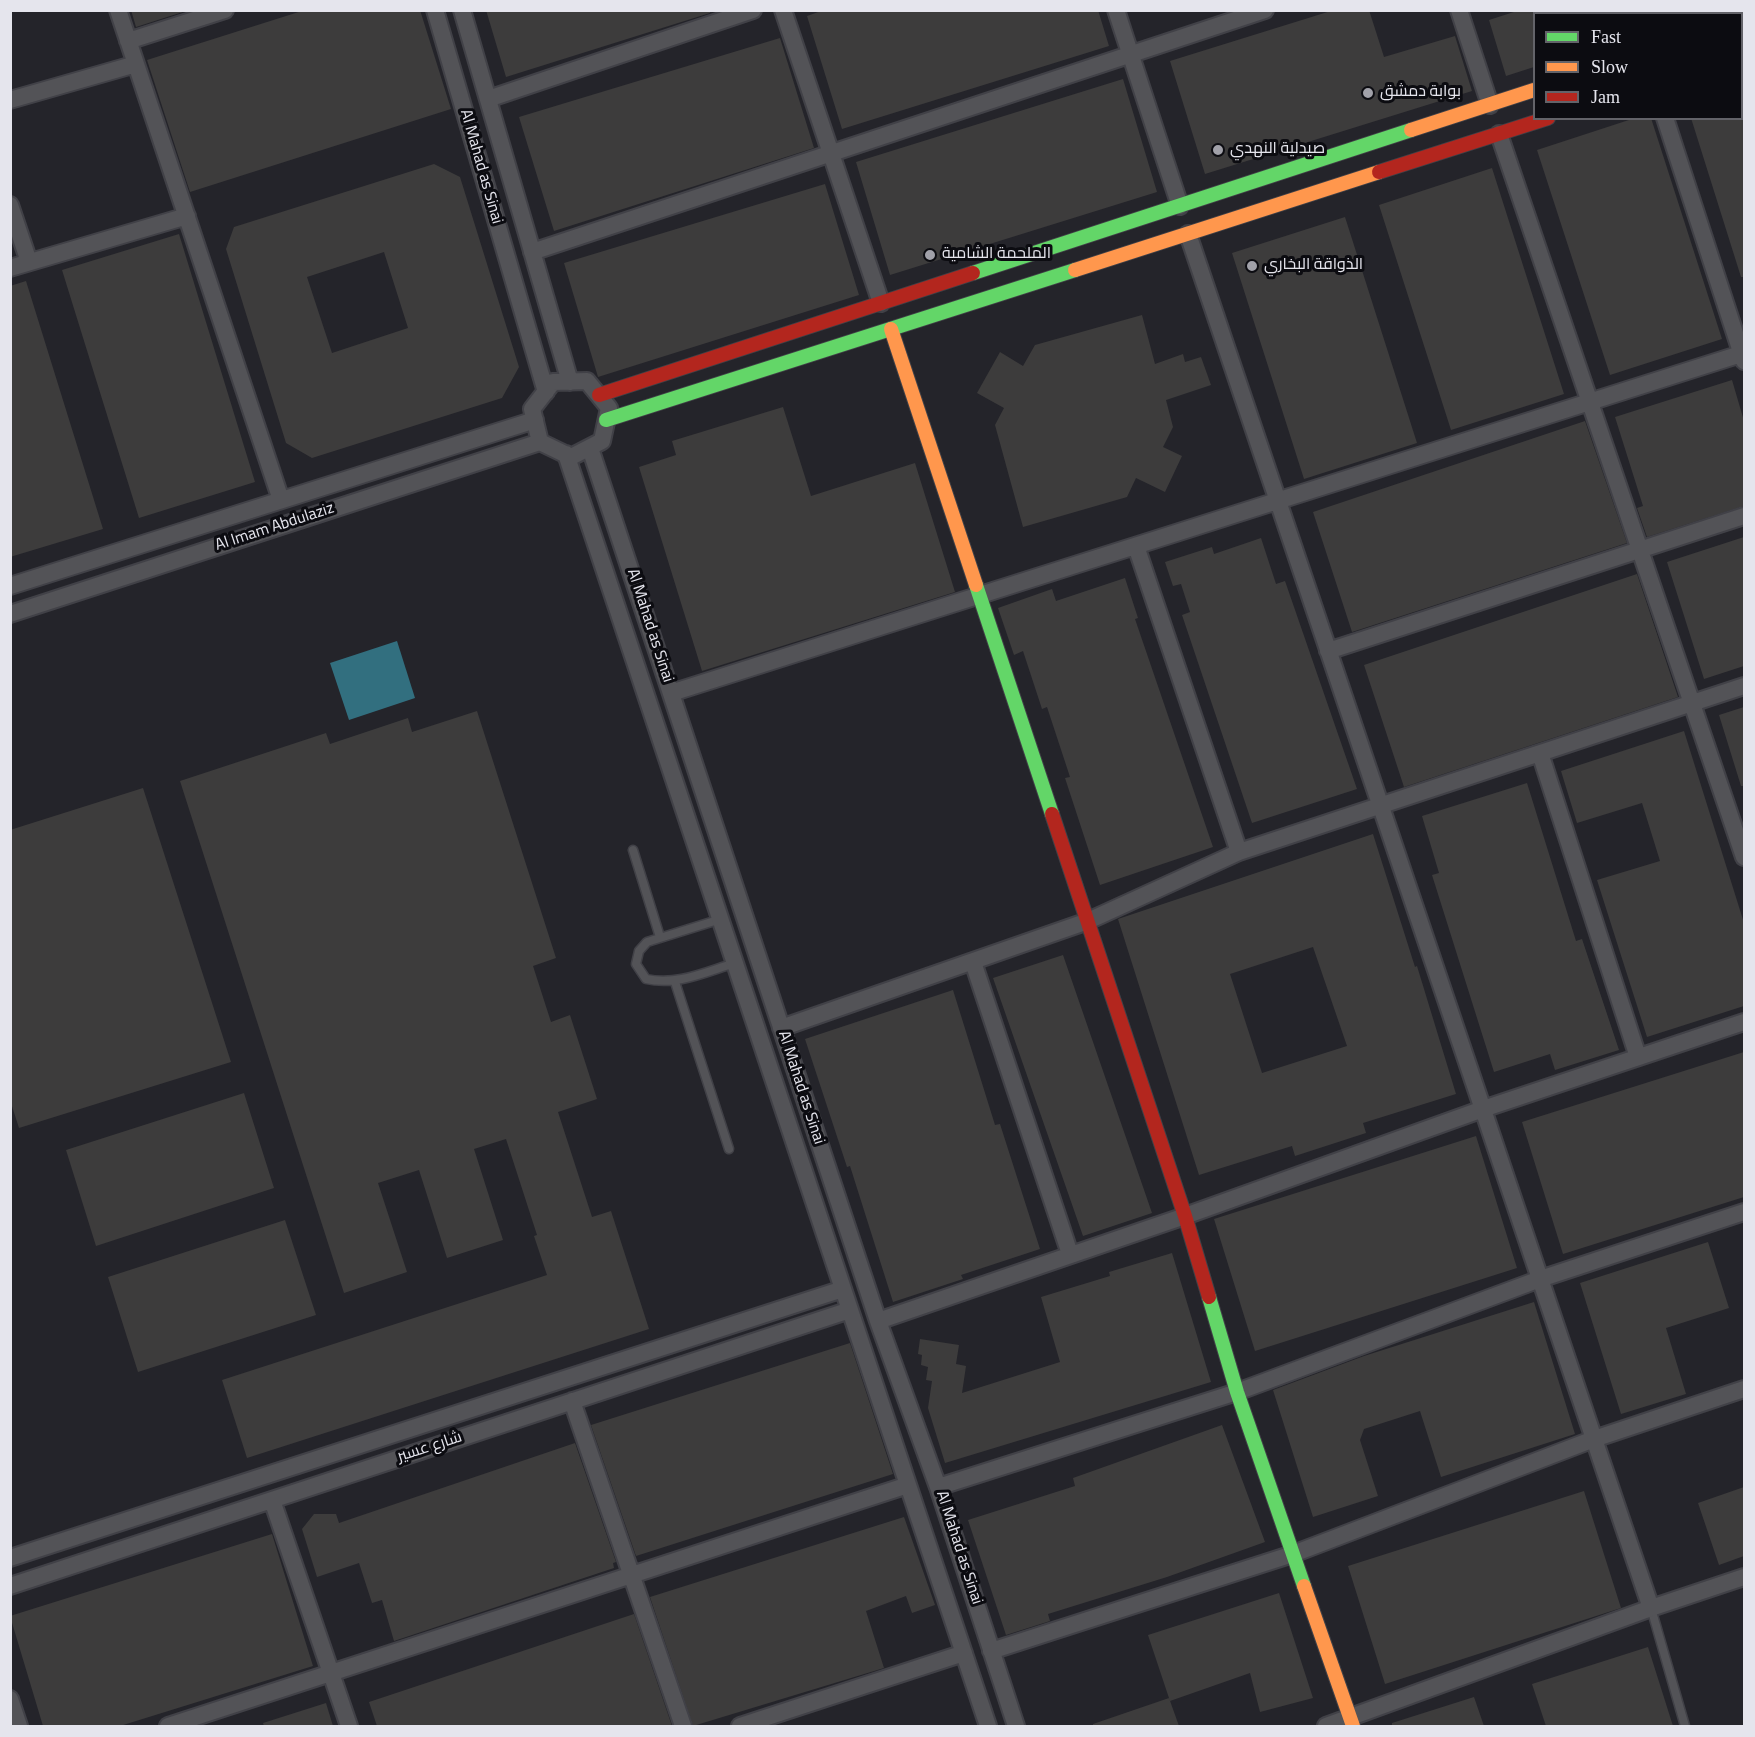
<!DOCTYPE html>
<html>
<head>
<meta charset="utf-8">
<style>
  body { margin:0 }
  #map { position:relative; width:1755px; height:1737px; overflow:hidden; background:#24242a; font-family:Georgia,serif }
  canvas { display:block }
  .frame { position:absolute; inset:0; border:12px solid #e5e5ed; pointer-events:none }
  .legend { position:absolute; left:1533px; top:12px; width:210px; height:108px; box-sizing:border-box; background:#0c0c11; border:2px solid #636369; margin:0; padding:8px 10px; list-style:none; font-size:18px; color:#e5e5ed }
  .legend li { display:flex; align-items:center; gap:12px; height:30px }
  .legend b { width:30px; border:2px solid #636369 }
</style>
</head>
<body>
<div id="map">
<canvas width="1755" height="1737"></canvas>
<div class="frame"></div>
<ul class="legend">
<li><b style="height:8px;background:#63d668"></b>Fast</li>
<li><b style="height:8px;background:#ff974d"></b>Slow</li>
<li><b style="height:8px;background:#b3261e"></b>Jam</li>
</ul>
</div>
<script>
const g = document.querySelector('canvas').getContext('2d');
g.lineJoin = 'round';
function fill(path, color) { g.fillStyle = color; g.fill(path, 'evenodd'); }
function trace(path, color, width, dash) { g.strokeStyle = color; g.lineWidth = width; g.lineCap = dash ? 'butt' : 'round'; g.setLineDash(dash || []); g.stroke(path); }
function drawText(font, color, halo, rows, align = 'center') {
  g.font = font + ' Georgia,Cairo,serif'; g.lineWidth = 6; g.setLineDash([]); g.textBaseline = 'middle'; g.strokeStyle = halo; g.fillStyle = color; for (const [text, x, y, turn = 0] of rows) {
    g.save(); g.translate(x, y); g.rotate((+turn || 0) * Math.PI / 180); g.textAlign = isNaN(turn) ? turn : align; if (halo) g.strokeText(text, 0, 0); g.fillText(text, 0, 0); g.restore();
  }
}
const water = new Path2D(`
  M397,641L415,698L349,720L330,663Z`);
const building = new Path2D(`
  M131,10H189L136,27Z
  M305,10H420L451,109L190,192L147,60Z
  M486,10H710V13L506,77Z
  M824,10H1098L1109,46L842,129L807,16Z
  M1334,10H1369L1384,57L1455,36L1472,91L1205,174L1170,61Z
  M1520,10H1534V67L1506,76L1489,20Z
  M780,38L814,148L554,231L519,117Z
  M1123,79L1157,192L890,275L856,162Z
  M1635,118H1651L1722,339L1610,375L1537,150Z
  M1691,118H1744V277H1741Z
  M434,164L460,177L519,367L502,398L312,458L286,443L226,249L234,227ZM384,252L408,328L332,353L307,277Z
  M1492,168L1564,394L1451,430L1379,205Z
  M825,184L859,295L598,377L564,263Z
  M1345,217L1417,443L1304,479L1232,253Z
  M179,234L255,482L139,518L62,270Z
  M26,281L103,529L10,557V286Z
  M1142,315L1155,364L1183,354L1185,362L1201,357L1211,385L1166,400L1173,427L1163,447L1182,456L1165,492L1136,478L1127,497L1023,527L995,425L1004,408L977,393L1000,352L1023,366L1035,345Z
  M1732,380L1744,421V506L1647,537L1637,508L1643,506L1615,417Z
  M783,407L811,496L915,463L955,592L702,671L639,467L676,455L672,441Z
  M1585,421L1627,543L1352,632L1313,512Z
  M1744,537V666L1704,679L1667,562Z
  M1261,538L1276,584L1285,581L1357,789L1252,823L1182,615L1190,612L1181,584L1173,586L1165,562L1212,547L1214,554Z
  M1637,574L1678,697L1404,787L1364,665Z
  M1125,578L1138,618L1135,619L1213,847L1100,885L1065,778L1070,777L1047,707L1042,709L1023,651L1014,655L998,608L1052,589L1056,601Z
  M1744,707V786H1741L1719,715Z
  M477,711L556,958L533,966L551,1022L570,1015L597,1099L558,1112L592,1217L611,1211L649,1329L247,1458L222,1380L547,1275L534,1236L537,1235L506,1139L474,1149L503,1240L447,1258L419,1170L378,1183L407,1272L344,1293L180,781L326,733L330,744L408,718L412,732Z
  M1684,731L1744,923V1006L1647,1037L1597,880L1660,861L1642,803L1577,823L1561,771Z
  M1527,783L1576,941L1582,939L1619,1050L1555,1070L1550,1054L1494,1072L1432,875L1439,873L1422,816Z
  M143,788L231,1062L19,1128L10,1100V830Z
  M1373,834L1415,967L1417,966L1456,1094L1363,1123L1366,1133L1295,1156L1292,1146L1199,1175L1118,919ZM1313,947L1347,1046L1262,1073L1230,974Z
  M1063,955L1152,1213L1083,1236L993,978Z
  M953,990L995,1125L1000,1124L1040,1249L961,1275L963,1279L893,1302L850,1166L847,1167L805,1039Z
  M1744,1052V1197L1563,1254L1522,1122Z
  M244,1093L274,1188L96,1246L66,1150Z
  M1476,1136L1517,1268L1255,1351L1214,1219Z
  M285,1220L316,1315L138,1372L108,1277Z
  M1708,1242L1729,1308L1666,1328L1686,1394L1621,1414L1580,1283Z
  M1172,1253L1211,1382L945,1463L928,1408L932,1381L926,1380L928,1367L921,1365L922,1355L918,1354L920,1339L959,1345L956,1364L966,1366L962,1393L1060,1362L1041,1297L1110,1276L1109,1272Z
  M1534,1302L1575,1434L1441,1477L1420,1411L1364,1429L1360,1440L1378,1496L1313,1517L1273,1390L1364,1356Z
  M850,1343L893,1474L636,1556L591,1425Z
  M1222,1425L1265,1542L1167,1577L1048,1614L1050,1621L1006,1635L968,1520L1075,1486L1073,1478Z
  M575,1443L616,1562L613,1563L614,1568L394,1641L382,1600L372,1603L359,1563L317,1577L302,1529L314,1514H336L339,1523Z
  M1744,1487V1556L1719,1565L1698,1503Z
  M1584,1491L1621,1608L1385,1684L1348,1566Z
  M904,1517L935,1605L912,1613L906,1596L866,1611L884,1668L693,1726L650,1597Z
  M272,1534L313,1666L120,1726H43L10,1616Z
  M1279,1593L1313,1698L1260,1712L1250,1673L1170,1701L1148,1635Z
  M634,1614L672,1726H377L369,1702Z
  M1648,1647L1673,1726H1546L1532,1684Z
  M1474,1697L1484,1726H1392V1723Z
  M1169,1698L1179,1726H1093V1724Z
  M326,1703L333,1726H264L263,1723Z`);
const lane = new Path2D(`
  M633,850L660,937
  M721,919L647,942L639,951L636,964L646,979C677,986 705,972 735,963
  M675,982L729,1149
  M1651,1608L1685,1726`);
const street = new Path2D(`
  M118,10L281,500
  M435,10L546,392
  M462,10L570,382
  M783,10L881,303
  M1116,10L1180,206
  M1459,10L1490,105
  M128,41L225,10
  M488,99L753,10
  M10,100L136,64
  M1665,118L1744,361
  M1499,134L1744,857
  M10,205L29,262
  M1188,234L1651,1608
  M532,252L1265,10
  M10,268L187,216
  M587,381L609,408L602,441L571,457L540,442L532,409L553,382Z
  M590,448L878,1321L938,1487L1016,1726
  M566,454L988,1726
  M1136,546L1239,852
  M10,586L535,420
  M10,614L540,442
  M1328,651L1744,516
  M671,693L1744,353
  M1540,753L1638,1057
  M973,962L1070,1254
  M781,1028L1088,921L1239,852L1744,686
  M878,1321L1185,1216L1483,1109L1744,1022
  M572,1401L683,1726
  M938,1487L1237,1392L1540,1279L1744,1212
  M272,1500L349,1726
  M10,1558L843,1289
  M10,1586L850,1310
  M991,1651L1293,1554L1594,1439L1744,1389
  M10,1699L19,1726
  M168,1726L908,1485
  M740,1726L964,1653
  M1326,1726L1651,1608L1744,1577`);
const fast = new Path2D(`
  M973,273L1411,130
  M606,420L1075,270
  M976,585L1052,814
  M1209,1297L1237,1392L1304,1586`);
const slow = new Path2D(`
  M1742,56L1744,55
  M1411,130L1534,90
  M1075,270L1379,172
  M891,329L976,585
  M1304,1586L1353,1726`);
const jam = new Path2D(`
  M1742,23L1744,22
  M1379,172L1548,118
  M599,395L973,273
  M1052,814L1185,1216L1209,1297`);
const markers = [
  [1368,93,6,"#a1a1a9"],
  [1218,150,6,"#a1a1a9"],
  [930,255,6,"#a1a1a9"],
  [1252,266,6,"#a1a1a9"]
];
const poiNames = [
  ["بوابة دمشق",1380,93],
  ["صيدلية النهدي",1230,150],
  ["الملحمة الشامية",942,255],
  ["الذواقة البخاري",1264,266]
];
const streetNames = [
  ["Al Mahad as Sinai",480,167,74],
  ["Al Imam Abdulaziz",275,528,-18],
  ["Al Mahad as Sinai",649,626,72],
  ["Al Mahad as Sinai",800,1088,72],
  ["شارع عسير",430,1448,-18],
  ["Al Mahad as Sinai",958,1548,72]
];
fill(water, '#326f7f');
fill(building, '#3d3c3c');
trace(lane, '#414147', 11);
trace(street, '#414147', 20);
trace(fast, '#414147', 16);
trace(slow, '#414147', 16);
trace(jam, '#414147', 16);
trace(lane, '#535357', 8);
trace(street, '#535357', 16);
trace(fast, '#63d668', 14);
trace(slow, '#ff974d', 14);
trace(jam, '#b3261e', 14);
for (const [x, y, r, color] of markers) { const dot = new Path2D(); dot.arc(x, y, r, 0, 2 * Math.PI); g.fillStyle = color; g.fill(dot); trace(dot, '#0c0c11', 2); }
drawText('16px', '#e5e5ed', '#0c0c11', poiNames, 'left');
drawText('16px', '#e5e5ed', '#0c0c11', streetNames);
</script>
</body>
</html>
